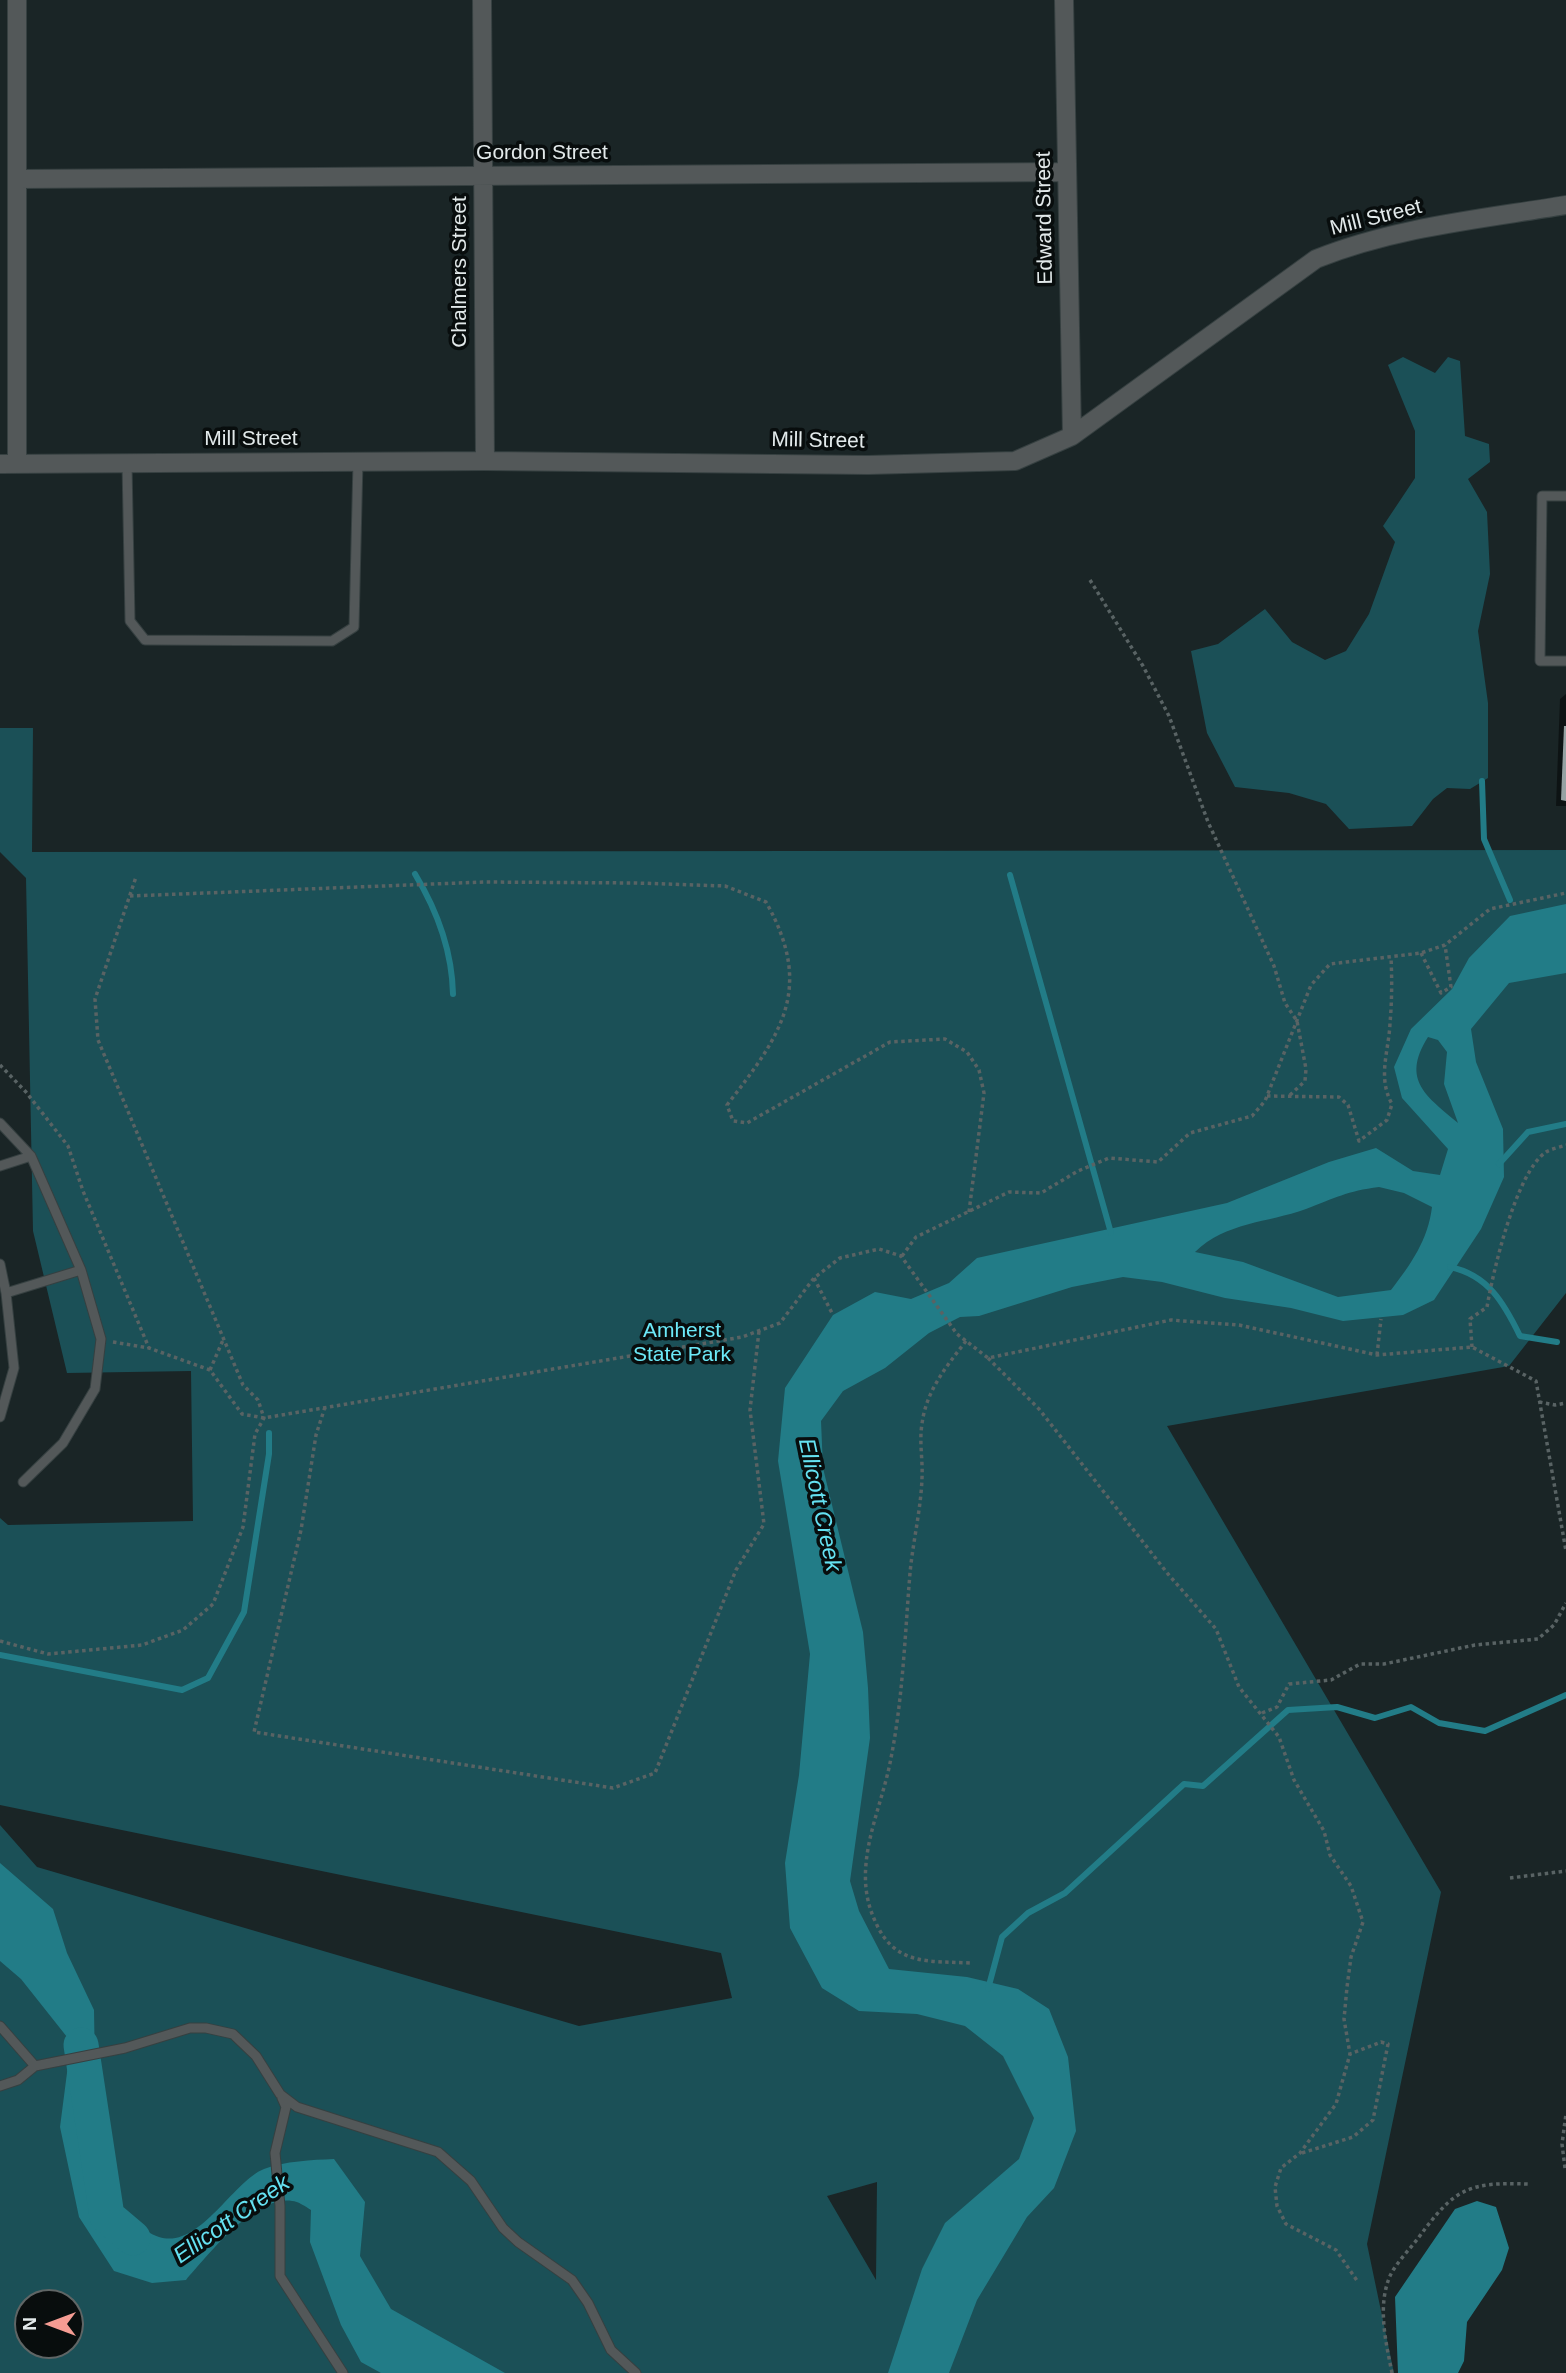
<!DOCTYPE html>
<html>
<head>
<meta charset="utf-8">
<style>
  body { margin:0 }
  #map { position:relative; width:1566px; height:2373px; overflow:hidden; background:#1a2526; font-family:Arial,sans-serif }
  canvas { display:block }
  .north { position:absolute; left:14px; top:2289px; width:70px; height:70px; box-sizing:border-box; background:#080d0d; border:2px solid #5f6565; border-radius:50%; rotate:270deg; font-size:19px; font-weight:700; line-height:28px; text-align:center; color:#e2e9ea }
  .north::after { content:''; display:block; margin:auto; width:24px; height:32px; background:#f59c93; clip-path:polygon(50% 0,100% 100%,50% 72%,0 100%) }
</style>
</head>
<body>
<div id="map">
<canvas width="1566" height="2373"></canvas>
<div class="north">N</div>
</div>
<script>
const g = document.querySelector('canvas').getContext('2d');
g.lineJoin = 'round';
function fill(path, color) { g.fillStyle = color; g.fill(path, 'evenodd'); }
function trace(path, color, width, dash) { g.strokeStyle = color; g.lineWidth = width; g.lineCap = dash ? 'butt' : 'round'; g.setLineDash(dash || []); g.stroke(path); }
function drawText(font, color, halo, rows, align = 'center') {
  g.font = font + ' Arial,sans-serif'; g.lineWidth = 7; g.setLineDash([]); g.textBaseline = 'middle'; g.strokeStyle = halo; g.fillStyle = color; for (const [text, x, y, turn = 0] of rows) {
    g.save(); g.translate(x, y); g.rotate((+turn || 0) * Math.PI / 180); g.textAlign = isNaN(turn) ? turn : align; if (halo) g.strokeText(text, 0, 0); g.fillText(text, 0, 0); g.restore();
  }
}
const green = new Path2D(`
  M1403,357L1435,373L1448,357L1460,361L1465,436L1489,444L1490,462L1468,479L1487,512L1490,574L1478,631L1488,703V778L1470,789L1447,788L1433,799L1412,826L1349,829L1326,804L1289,793L1235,787L1207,733L1191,651L1218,644L1265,609L1292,642L1325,660L1346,651L1369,614L1395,542L1383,526L1415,478V431L1388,365Z
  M0,728H33L32,852L1566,850V1293L1509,1366L1167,1426L1441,1892L1367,2244L1394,2373H0V1825L37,1867L579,2026L732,1998L721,1953L0,1805V1518L8,1525L193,1521L191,1371L67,1373L33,1231L26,878L0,852ZM877,2182V2183L876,2280L827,2196ZM28,2303H70V2345H28Z`);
const water = new Path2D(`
  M1566,904V973L1509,983L1471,1029L1476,1062L1503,1129L1504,1177L1481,1229L1434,1300L1403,1315L1343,1321L1291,1308L1225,1298L1162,1282L1123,1277L1072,1287L979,1316L960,1317L929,1333L885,1368L843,1391L821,1421L823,1468L863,1632L868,1688L870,1738L850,1881L859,1911L889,1969L967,1977L1018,1989L1049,2009L1068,2057L1076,2131L1054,2188L1027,2217L977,2300L949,2373H888L922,2269L945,2223L1019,2159L1034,2118L1003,2056L965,2026L917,2014L859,2011L822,1988L790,1928L785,1863L799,1775L810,1654L778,1461L785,1388L833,1315L875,1292L911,1299L949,1283L977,1258L1227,1203L1329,1162L1376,1148L1413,1171L1440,1175L1448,1149L1402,1098L1394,1067L1411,1029L1452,989L1469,958L1510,916ZM1428,1037L1438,1040L1447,1052L1444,1084L1458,1123C1428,1097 1400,1081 1428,1037ZM1379,1187L1404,1193L1432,1207C1428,1240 1411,1264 1391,1290L1338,1297L1243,1262L1195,1252C1226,1222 1267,1223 1306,1209C1335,1198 1347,1191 1379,1187Z
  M0,1863L53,1909L67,1953L94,2010L95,2070L81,2120L95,2195C111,2205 143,2232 159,2237C199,2250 233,2181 264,2169C285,2161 312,2160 334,2159L365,2202L360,2256L391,2309L505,2373H381L361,2362L341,2325L310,2242L311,2210C306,2207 298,2201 292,2201C255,2195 208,2255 186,2280L152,2283L114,2271L79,2217L60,2127L71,2042L21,1979L0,1961Z
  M1477,2201L1496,2207L1509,2248L1502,2270L1467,2322L1464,2361L1458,2373H1398L1395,2297L1455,2209Z`);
const shadow = new Path2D(`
  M1566,694V806H1556L1560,699Z`);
const stream = new Path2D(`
  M1482,781L1484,839L1510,900
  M415,874C438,912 452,950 453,994
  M1010,875L1111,1233
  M1499,1164L1528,1132L1566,1124
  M1450,1267C1488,1275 1504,1303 1520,1336L1557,1342
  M0,1655L182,1690L208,1678L244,1612L269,1454V1433
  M988,1989L1002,1937L1028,1913L1065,1893L1184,1784L1203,1786L1288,1710L1337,1707L1375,1718L1411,1707L1439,1723L1485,1731L1566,1695`);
const river = new Path2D(`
  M81,2045L107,2216L133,2238`);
const building = new Path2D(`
  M1564,726H1566V801L1561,800Z`);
const path = new Path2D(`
  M1090,580L1143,666L1169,716L1208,822L1274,966L1285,1003L1297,1021L1306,1069L1305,1081L1289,1096
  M130,896L484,882L637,883L725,886L766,902C815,989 781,1035 727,1105L733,1121L747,1123L890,1042L945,1039L967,1052L979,1070L984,1093L969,1212
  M1421,953L1441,993L1451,987L1445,945
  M0,1065L26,1092L68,1146L83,1191L149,1348
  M1267,1096L1339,1097L1348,1105L1359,1141L1387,1120L1392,1104C1377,1077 1389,1051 1390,1023C1392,1001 1392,979 1391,957
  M902,1256L916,1237L1009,1192L1041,1193L1078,1171L1109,1158L1158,1162L1190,1133L1252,1116L1265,1101L1311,985L1330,964L1421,953L1445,945L1490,909L1566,893
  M814,1278L833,1315
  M966,1341C946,1367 926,1391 922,1424C919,1442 923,1460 922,1478C921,1509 913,1541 910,1573C905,1634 903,1697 891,1758C881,1813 849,1868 876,1923C895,1966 930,1961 971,1963
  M113,1342L149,1348L210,1370L242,1414L264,1418L742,1337L780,1323L814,1278L840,1258L879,1249L901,1256L957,1334L988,1358L1171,1320L1239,1325L1377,1355L1472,1347L1536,1381L1566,1551
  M1472,1347L1470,1319L1487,1307C1493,1272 1516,1172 1546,1152C1551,1149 1560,1147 1566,1145
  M1377,1355L1381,1319
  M988,1358L1039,1409L1168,1574L1216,1629L1239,1687L1279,1737L1294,1780L1324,1831L1330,1855L1351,1886L1363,1922L1351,1957L1347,1987L1344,2019L1350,2054L1336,2104L1300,2153L1281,2168L1275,2187L1277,2206L1286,2224L1336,2250L1358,2282
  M210,1370L223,1340
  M1539,1402L1555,1405L1566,1403
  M325,1407L316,1435L301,1530L254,1732L613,1788L655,1773L736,1570L764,1524L750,1410L759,1331
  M0,1641L48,1654L142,1645L183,1630L213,1604L243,1527L255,1434L264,1418L258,1400L243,1385L98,1040L95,999L136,877
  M1262,1713L1277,1707L1289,1684L1331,1680L1360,1664H1384L1475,1645L1538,1639L1554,1625L1566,1603
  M1510,1878L1566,1871
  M1302,2153L1353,2137L1373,2120L1388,2044L1381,2042L1350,2054
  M1565,2168L1562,2144L1566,2114
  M1392,2373C1386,2343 1377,2306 1390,2276C1396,2263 1410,2249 1419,2237C1455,2188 1468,2182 1528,2184`);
const service = new Path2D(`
  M127,463L130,621L145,640L332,641L354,627L358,461
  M1566,496H1542L1540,661H1566
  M0,1123L31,1156L81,1270L101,1339L95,1389L63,1443L23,1482
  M0,1166L31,1156
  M0,1264L6,1293
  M0,1417L14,1368L6,1293L81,1270
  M0,2026L35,2066L125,2048L190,2028H206L233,2034L256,2056L280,2094L297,2107L438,2152L471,2181L503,2228L518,2242L572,2280L588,2303L611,2350L636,2373
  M0,2086L18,2080L35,2066
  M282,2098L286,2107L275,2153L280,2206V2276L343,2373`);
const minor = new Path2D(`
  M482,0L485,461
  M1064,0L1072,436
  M18,179L1067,172
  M0,464L485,461L868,465L1015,461L1072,436L1316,259C1396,227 1482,219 1566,205
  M17,464V0`);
const streetNames = [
  ["Gordon Street",542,153],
  ["Edward Street",1045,218,-91],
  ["Mill Street",1376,218,-14],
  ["Chalmers Street",460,272,-90],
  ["Mill Street",251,439],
  ["Mill Street",818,441,1]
];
const parkNames = [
  ["Amherst",682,1331],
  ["State Park",682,1355]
];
const waterNames = [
  ["Ellicott Creek",819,1505,78],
  ["Ellicott Creek",232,2220,-35]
];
fill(green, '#1b5057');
fill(water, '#227c87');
fill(shadow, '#0007');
trace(stream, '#227c87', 6);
trace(river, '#227c87', 35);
fill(building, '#95a2a3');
trace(service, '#364041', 11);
trace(minor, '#364041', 20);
trace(path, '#596364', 3.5, [3.5, 3.5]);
trace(service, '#535859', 9);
trace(minor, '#535859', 18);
drawText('21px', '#e2e9ea', '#080d0d', streetNames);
drawText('21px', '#6ce9f8', '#080d0d', parkNames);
drawText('italic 23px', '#65e2f2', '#080d0d', waterNames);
</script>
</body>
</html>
